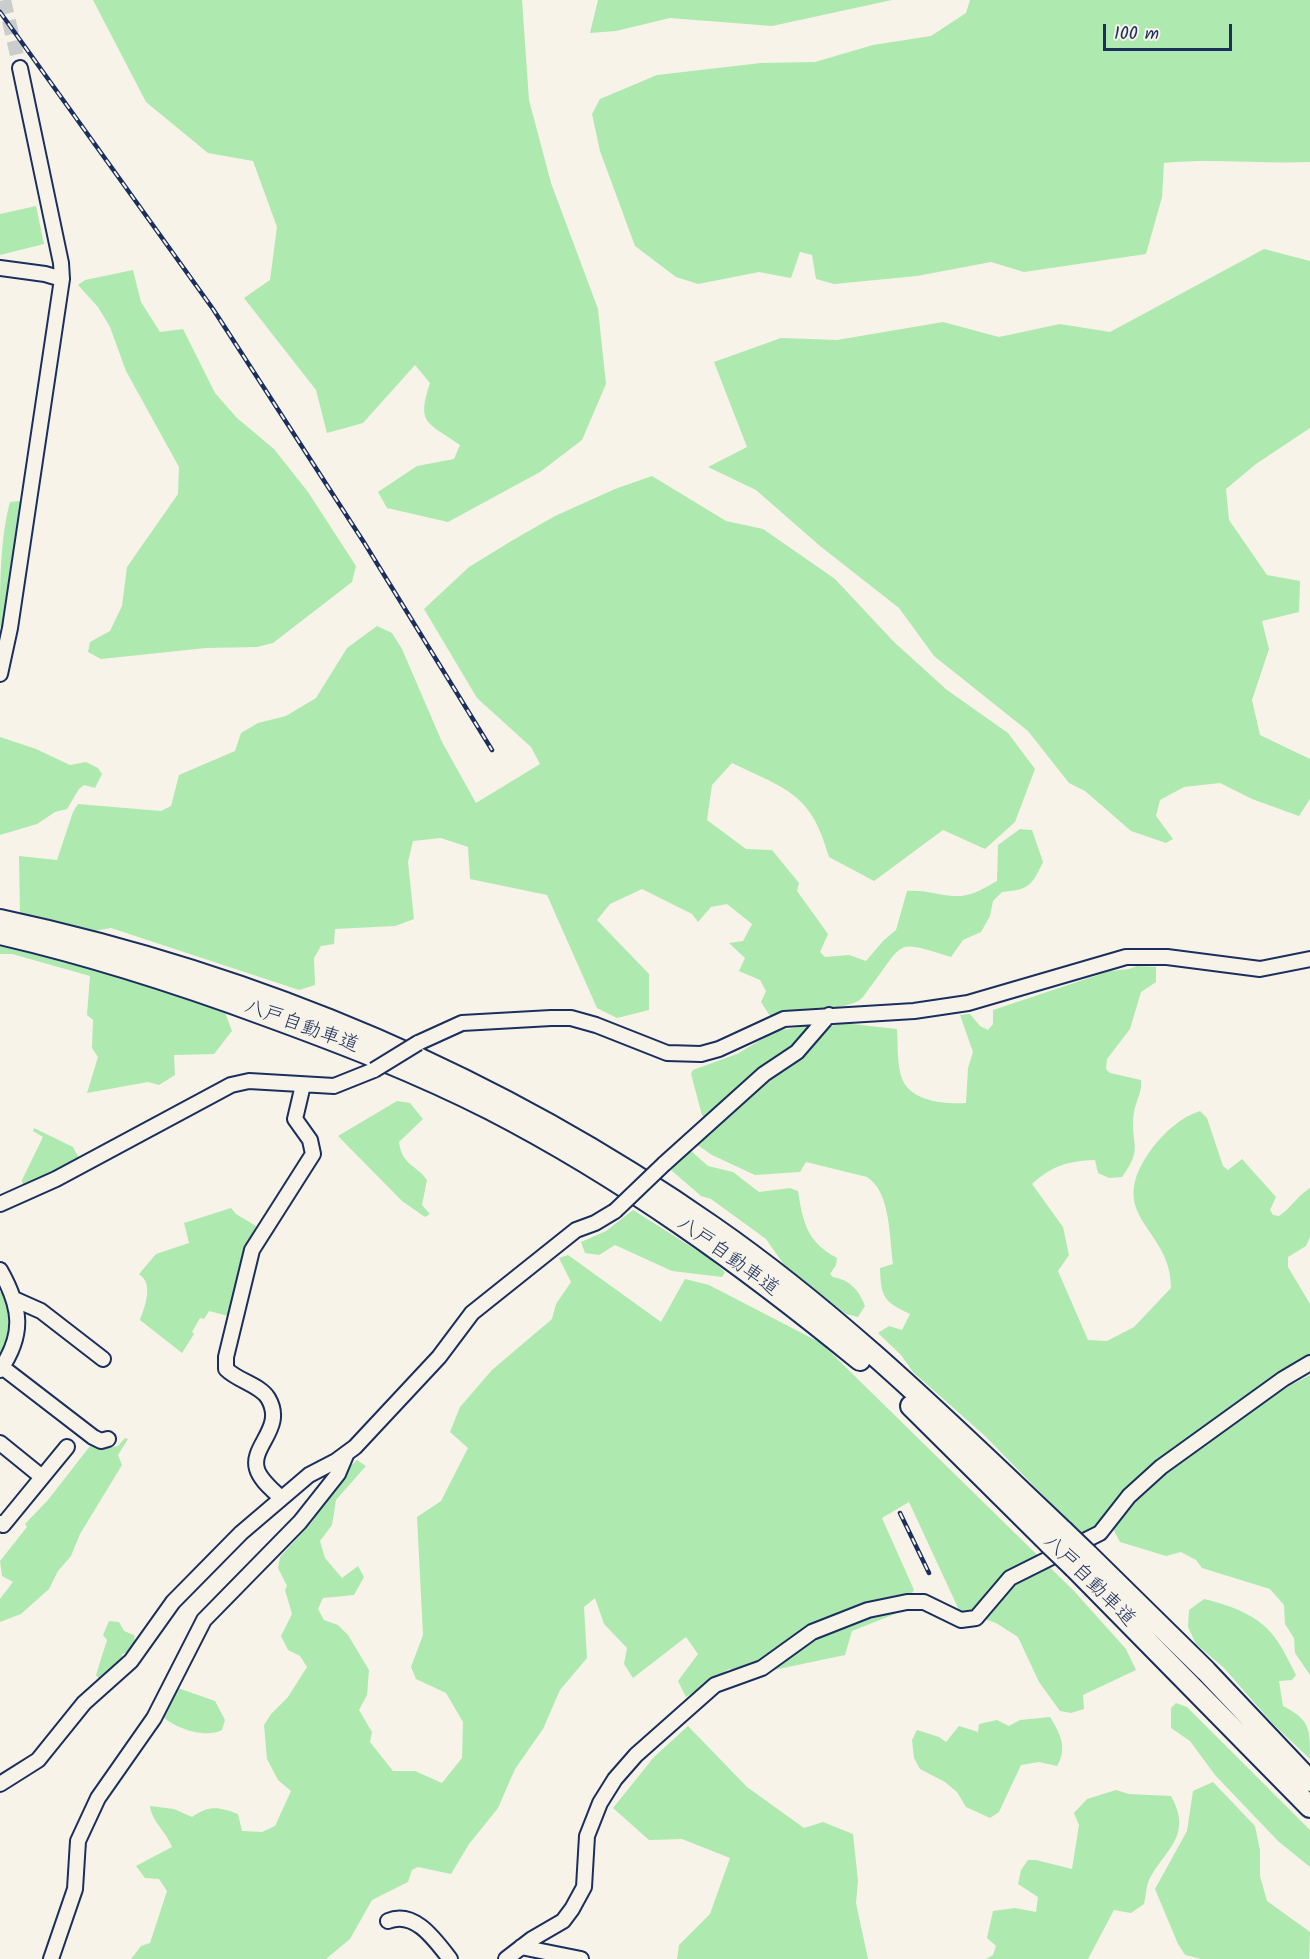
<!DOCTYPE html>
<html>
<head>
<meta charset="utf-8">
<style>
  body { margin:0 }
  #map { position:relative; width:1310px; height:1959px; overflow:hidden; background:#f7f3e8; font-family:Kalam,sans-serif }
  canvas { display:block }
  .scale { position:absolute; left:1103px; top:24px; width:129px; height:27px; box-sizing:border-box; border:3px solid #1b2f5e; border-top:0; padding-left:8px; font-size:18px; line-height:21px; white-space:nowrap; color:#1b2f5e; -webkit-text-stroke:4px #f7f3e8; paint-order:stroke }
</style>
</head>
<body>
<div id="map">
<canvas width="1310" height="1959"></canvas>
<div class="scale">100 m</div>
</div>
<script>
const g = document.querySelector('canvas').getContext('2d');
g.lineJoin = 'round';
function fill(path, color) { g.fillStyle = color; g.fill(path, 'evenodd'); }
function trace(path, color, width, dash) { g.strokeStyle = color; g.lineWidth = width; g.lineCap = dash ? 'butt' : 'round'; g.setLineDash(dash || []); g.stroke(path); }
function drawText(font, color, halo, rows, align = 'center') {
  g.font = font + ' Kalam,"Klee One",sans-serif'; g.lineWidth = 4.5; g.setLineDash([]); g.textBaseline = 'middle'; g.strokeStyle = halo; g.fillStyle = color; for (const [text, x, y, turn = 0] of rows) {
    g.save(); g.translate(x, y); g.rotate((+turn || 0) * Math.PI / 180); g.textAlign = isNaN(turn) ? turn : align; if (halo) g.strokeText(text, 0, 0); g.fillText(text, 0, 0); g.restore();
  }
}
const green = new Path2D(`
  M93,0H522L529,100L551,183L598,309L606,384L582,440L540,472L448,522L387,508L378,492L417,466L454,459L460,445C428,422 416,425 430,383L415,365L363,423L327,433L316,390L244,298L270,280L277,227L253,161L208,153L146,102Z
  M598,0H892L772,26L670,18L616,31L590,33Z
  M970,0H1310V162C1261,164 1212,158 1164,163L1162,197L1146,254L1024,272L991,262L917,276L834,284L816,279L812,255L800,252L791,278L759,272L698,284L676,277L635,246L600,151L592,114L600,99L657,75L761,63L815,62L873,45L931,36L966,13Z
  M36,206L44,244L0,255V214Z
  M1264,249L1310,261V428L1256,464L1226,489L1229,520L1267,575L1300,581L1299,612L1262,621L1269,649L1252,700L1260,735L1310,759V799L1299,816L1252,799L1220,783L1184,787L1160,800L1156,816L1173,839L1166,843L1131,831L1085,791L1069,783L1028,731L934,656L899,608L820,546L756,490L708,467L747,447L714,362L781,338L837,340L943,322L999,337L1060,324L1110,332Z
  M133,270L141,302L160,332L183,329L215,393L237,418L274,449L308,492L356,566L352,582L273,643L257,647L206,648L101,659L88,652L90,642L110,631L122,606L127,567L178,494L179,467L126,371L110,327L98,307L78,285L85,280Z
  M652,476L726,521L763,529L835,579L894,642L947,690L1008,733L1035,769L1015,822L985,849L943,830L874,881L829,857C811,793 788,790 732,763L712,785L707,820L746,849L772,850L799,883L797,891L828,934L820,952L825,957L849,955L866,961L883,941L896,930L907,891C926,889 942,897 961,896C974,895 986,887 997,881L998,845L1020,829L1032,830L1043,862C1032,886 1028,890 1002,892L993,901L990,916L981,932L963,940L951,957C894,940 906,940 871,986C867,991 862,1000 856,1002C828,1013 798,1008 770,1016L761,1002L766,991L760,980L739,971L745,958L729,943L743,941L752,924L727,904L711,907L698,922L692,914L642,889L610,904L597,920L649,974V1010L617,1018L597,1008L547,895L470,879L468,847L441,838L413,841L408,862L414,919L395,926L335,929L334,944L321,946L314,958L315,985L299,990L111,928L94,931L20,914L19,856L57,860L73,812L78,804L161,811L171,806L179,775L235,751L241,733L258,723L286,716L316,698L347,648L377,626L392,633L402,649L442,742L476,803L540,764L531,747L477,698L424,609L469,567L513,540L555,516L615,489Z
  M19,501L25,504L7,618L3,630L0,626C0,586 0,539 10,502Z
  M0,737L36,749L70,765L86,762L98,768L102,774L95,788L84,785L79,789L67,809L55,812L37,824L0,835Z
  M0,942L223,1007L232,1031L214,1054L174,1055L175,1075L159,1085L148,1082L87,1093L98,1057L92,1048L93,1020L87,1015L90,976L12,954H0Z
  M1137,966L1156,967V982L1141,992L1130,1029L1107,1059L1106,1069L1110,1073L1141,1080C1142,1094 1136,1100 1134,1112C1129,1144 1145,1146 1122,1177L1109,1178L1098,1173L1095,1160C1067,1161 1052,1166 1032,1184L1063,1227L1069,1255L1058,1271L1088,1340L1107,1341L1134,1327L1171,1288C1172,1226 1100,1218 1153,1147C1165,1132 1181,1117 1200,1111L1207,1118L1223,1166L1228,1170L1242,1159L1276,1197L1270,1210L1273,1215L1279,1216C1292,1207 1297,1196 1310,1188V1237L1306,1246L1288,1257V1267L1310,1304V1357L1151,1466L1111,1505L1102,1523L1082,1535L985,1436L913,1372L901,1355L878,1333L889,1326L902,1330L910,1314C883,1301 881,1297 880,1268L893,1264C889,1238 891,1192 867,1177L806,1162L800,1172L755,1175L712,1155L696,1144L759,1086L815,1044L827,1027L843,1023L897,1029C898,1044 897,1062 901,1076C909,1102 944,1104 966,1103L968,1068L973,1052L960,1015L970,1014L980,1026L988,1030L993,1024V1010L1110,971L1129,969Z
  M806,1026L810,1030L797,1048L706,1118L702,1115L691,1074L693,1070L737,1054L776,1031Z
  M397,1101L410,1103L423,1119L399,1142C402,1166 416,1164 427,1180L422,1205L430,1214L425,1217L402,1201L338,1136Z
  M34,1128L73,1147L80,1160L34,1183L23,1186L22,1180L43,1137L33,1131Z
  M690,1150L708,1166L733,1172L759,1192L790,1188L798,1191C803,1223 807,1242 837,1258L836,1265L830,1274L833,1277C850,1280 859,1290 865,1306L858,1317L846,1314L787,1269L766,1239L711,1199L701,1196L671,1170Z
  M231,1208L236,1214L256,1226L228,1316L209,1311L204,1319L200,1318L192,1332L194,1334L182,1353L140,1320C145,1306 154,1284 139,1274L156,1254L189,1243L184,1223Z
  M633,1210L709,1258L725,1272L722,1277L672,1271L615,1245L599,1255L585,1253L581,1242L606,1231Z
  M568,1255L661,1322L685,1279L709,1285L821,1343L1074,1591L1126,1649L1136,1670L1083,1695L1084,1709L1071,1713L1060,1711L1039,1682L1018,1637L996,1623L959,1610L909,1502L882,1518L914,1590L900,1612L852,1631L845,1655L769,1671L729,1669L686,1697L678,1681L698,1654L686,1637L633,1678L624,1664L627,1648L604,1624L595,1598L584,1607L587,1658L560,1690L543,1729L515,1769L498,1808L469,1844L451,1874L418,1867L412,1870L408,1882L372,1900L350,1939L326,1959H131L141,1946L150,1943L167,1891L159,1879L145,1878L136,1866L172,1847C166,1831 152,1822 150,1806L174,1809L192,1817C210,1805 218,1807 238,1814L242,1831L262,1832L275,1826L291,1791L278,1780L267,1759L264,1725L271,1714L288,1697L307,1667L300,1656L288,1650L281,1636L292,1614L285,1590L287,1586L278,1568L280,1557L312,1522L346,1470L357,1460L366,1466L336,1500L332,1525L320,1541L325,1558L342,1578L358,1566L364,1577L354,1595L323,1598L318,1609L324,1620L338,1625L348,1635L369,1670L367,1695L359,1710L372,1732L370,1742L393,1771H415L442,1783L462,1758L463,1722L446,1693L416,1679L411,1667L423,1635L417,1517L441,1501L468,1448L450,1432L460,1407L492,1370L552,1319L556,1304L571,1282L559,1258Z
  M0,1292H7C14,1314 12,1336 0,1356Z
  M1310,1375V1675L1295,1653L1294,1638L1285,1624L1284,1605L1270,1589L1202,1568L1196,1560L1181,1552L1166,1556L1120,1542L1113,1529L1130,1509L1132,1503L1157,1479L1267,1398Z
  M84,1436L112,1447L118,1446L125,1438L128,1439L118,1455L122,1465L80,1534L71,1556L58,1571L49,1589L21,1614L0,1622V1599L13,1582L2,1576L0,1561L27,1527L25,1524L48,1500L90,1446L82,1439Z
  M1204,1599C1232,1606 1262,1616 1278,1642C1285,1652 1290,1664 1296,1675L1292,1680L1279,1681L1283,1706C1310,1720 1310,1728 1310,1759L1273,1724L1224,1668L1196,1644L1188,1627L1189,1610Z
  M109,1621L119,1622L124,1631L134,1635L135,1642L130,1651L122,1654L123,1663L102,1683L96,1675L107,1640L103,1635Z
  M175,1687L215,1701L225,1720L222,1730C205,1739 173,1728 160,1714Z
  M1176,1703L1187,1707L1310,1830V1867L1278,1841L1215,1775L1190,1741L1171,1728V1708Z
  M1050,1717C1060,1733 1068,1748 1057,1766L1039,1762L1021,1765L999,1812L990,1818L966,1807L957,1792L945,1782L920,1769L914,1758L912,1740L917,1730L939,1737L946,1742L959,1726L978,1732L979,1724L997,1720L1009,1726L1020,1720Z
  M688,1726L747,1787L804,1828L823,1822L853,1834L858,1881L856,1903L868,1959H677L679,1945L710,1914L730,1858L682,1839L649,1840L613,1808L654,1757Z
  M1213,1782L1255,1826L1260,1850V1876L1267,1901L1310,1932L1309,1959H1201L1185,1955L1178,1944L1155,1889L1187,1831L1193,1791Z
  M1116,1790L1129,1794L1171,1796C1193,1836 1166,1848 1149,1880C1146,1887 1146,1896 1144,1904L1131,1913L1114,1910L1088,1959H986L993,1955L996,1946L987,1938L993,1911L1015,1908L1036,1912L1038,1897L1018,1884L1021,1870L1028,1860H1036L1072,1869L1079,1825L1074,1813L1087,1799Z`);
const minorTunnel = new Path2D(`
  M4,0L20,68`);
const minor = new Path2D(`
  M0,268L45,274L62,279
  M0,674L10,628L62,279L61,263L20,68
  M418,1043L462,1023L551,1018H571L596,1025L667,1053L701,1054L719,1049L784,1019L914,1011L968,1003L1126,957H1167L1260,969L1310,959
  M664,1164L764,1074L797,1052L829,1015
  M0,1204L56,1179L231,1085L249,1081L334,1086L374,1070
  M0,1270C21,1307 25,1334 0,1370
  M14,1299L41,1311L103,1359
  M2,1367L93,1437L101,1441L108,1439
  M0,1443L42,1477
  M281,1498C273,1490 260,1480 257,1469C250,1446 286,1428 268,1398C260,1385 238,1381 226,1369V1357L252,1250L313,1154L310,1140L295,1119L303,1085
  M0,1523L3,1525L67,1447
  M0,1784L38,1760L84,1703L131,1661L173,1602L241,1533L309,1475L336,1461L355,1447L439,1357L472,1313L576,1230L595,1223L615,1211
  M388,1921C415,1910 435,1940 450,1959
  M521,1947L581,1959
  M51,1959L75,1889L78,1841L98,1798L154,1718L204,1620L300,1522L338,1474L346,1455
  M506,1959L532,1939L563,1921L572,1909L584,1887L587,1836L600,1803L615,1779L636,1755L715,1685L762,1668L812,1632L868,1610L907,1602H924L961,1620L976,1618L1010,1578L1100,1533L1129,1496L1161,1467L1283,1379L1310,1363`);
const highway = new Path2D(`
  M0,920C257,975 498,1077 713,1227C840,1315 951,1425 1063,1531
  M0,934C91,955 178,983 265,1015C342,1043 417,1072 490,1109C624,1178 744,1265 860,1360
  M911,1406L1050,1544
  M1088,1555L1206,1671L1310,1781
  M1074,1567L1310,1807`);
const rail = new Path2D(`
  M0,12L213,309L365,544L492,750
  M900,1513L929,1573`);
const minorBridge = new Path2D(`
  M374,1070L418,1043
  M615,1211L664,1164`);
const highwayBridge = new Path2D(`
  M1063,1531L1088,1555
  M1050,1544L1074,1567`);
const streetNames = [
  ["八戸自動車道",301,1028,20],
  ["八戸自動車道",727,1258,36],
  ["八戸自動車道",1088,1582,45]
];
fill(green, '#aee9af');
trace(minorTunnel, '#cbcccc', 14, [14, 7]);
trace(minor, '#1b2f5e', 18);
trace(highway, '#1b2f5e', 24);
trace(minor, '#f7f3e8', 14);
trace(highway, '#f7f3e8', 20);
trace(rail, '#1b2f5e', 4.5);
trace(rail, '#f7f3e8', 2, [7]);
trace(minorBridge, '#1b2f5e', 18, []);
trace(highwayBridge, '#1b2f5e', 24, []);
trace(minorBridge, '#f7f3e8', 14);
trace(highwayBridge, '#f7f3e8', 20);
drawText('20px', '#1b2f5e', '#f7f3e8', streetNames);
</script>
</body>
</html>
